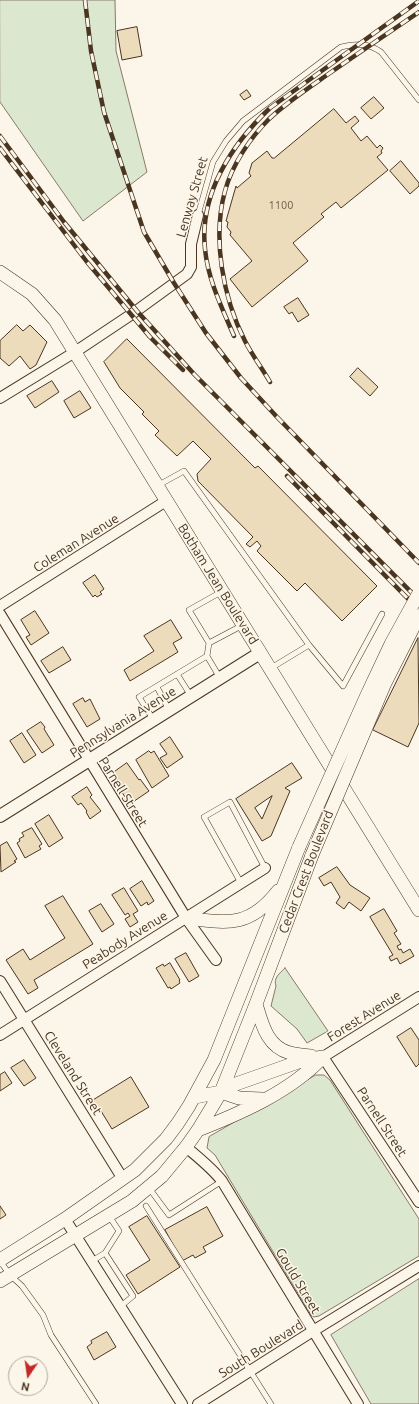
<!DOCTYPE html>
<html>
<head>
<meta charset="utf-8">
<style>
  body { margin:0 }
  #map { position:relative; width:419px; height:1404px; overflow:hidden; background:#fbf6e9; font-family:Ubuntu,sans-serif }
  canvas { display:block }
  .north { position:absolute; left:8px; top:1356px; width:40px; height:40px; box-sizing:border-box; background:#fbf6e9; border:1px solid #b4a999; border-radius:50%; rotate:193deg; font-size:11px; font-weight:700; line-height:16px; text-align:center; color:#4a3520 }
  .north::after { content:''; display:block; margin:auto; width:14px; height:18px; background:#c62828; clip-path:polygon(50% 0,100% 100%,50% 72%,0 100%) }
</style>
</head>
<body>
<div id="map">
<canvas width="419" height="1404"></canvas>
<div class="north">N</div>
</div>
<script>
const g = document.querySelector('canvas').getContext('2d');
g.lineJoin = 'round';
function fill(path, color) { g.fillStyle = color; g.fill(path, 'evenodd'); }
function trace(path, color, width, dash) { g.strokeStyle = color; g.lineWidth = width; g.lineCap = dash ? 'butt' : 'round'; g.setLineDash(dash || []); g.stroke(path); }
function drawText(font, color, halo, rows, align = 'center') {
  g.font = font + ' Ubuntu,sans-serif'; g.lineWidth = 3; g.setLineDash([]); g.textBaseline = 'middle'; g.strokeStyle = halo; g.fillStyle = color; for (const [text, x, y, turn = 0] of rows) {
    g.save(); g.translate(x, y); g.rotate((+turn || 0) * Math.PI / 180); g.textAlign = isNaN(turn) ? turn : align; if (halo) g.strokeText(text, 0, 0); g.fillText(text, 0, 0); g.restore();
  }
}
const green = new Path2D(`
  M0,0H115L116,51L147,172L83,221L0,102Z
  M285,968L328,1031L307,1043L297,1029L271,1006L276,986C273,978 280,973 285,968Z
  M316,1075H324L330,1080L419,1219V1256L319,1316L314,1317L311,1315L215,1155L207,1148L209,1137Z
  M419,1279V1404H371L331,1335Z`);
const building = new Path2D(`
  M137,27L142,56L122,60L117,31Z
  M247,90L251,96L244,100L240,95Z
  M374,97L384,108L371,119L361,108Z
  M334,109L346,123L355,116L359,121L351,128L361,141L367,136L377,148L380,145L383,148L381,151L382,153L377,157L388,170L341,208L336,202L321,214L324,217L293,243L308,261L252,307L230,279L252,261L230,235L231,232L227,227L228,222L226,221L236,186L237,188L251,176L249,173L252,163L267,151L272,158H274Z
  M401,161L419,183V186L410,194L390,171Z
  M298,298L309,315L298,322L292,312L289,314L284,307Z
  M17,325L23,331L30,325L47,342L36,365L30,369L20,356L9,366L0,358V341Z
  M127,339L255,468L258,466L377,586L342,621L305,583L297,591L257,551L261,546L257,541L250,547L246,544L253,537L198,481L197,474L211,459L193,441L177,456L155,435L159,431L142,414L144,412L120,388L104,362Z
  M358,368L378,387L370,396L350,377Z
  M52,381L59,392L35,408L27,396Z
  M80,391L91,408L74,418L64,401Z
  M95,575L104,589L100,592L102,594L97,597L95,595L93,597L83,583Z
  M35,611L49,633L31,645L26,637L30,635L21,620Z
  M171,620L182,638L173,643L178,652L130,681L124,670L154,651L144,636Z
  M418,638L419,723L408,747L373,730Z
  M63,647L71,660L49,673L41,661Z
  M83,698L85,702L90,699L100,719L87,727L73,704Z
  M41,722L45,727L44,729L54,745L42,753L27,731Z
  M22,733L36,755L24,763L10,741Z
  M170,737L183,757L167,768L160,758L167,754L160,744Z
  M149,751L151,753L154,751L169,776L152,788L136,760Z
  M127,763L139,780L140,779L149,791L130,804L121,791L124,789L113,773Z
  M292,763L302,778L285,788L290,791L271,836L262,841L236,799ZM272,796L262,819L255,808Z
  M87,787L92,795L90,797L101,811L90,819L86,812L87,811L81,803L78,805L72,797Z
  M49,815L63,838L49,847L35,824Z
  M32,828L42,844L39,846L41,849L25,858L17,843L20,841L19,839L24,836L22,833Z
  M7,842L17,859L14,861L16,862L1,872L0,846Z
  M337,867L350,885L370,898L361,911L349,902L344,909L336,903L340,897L331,882L324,886L319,878Z
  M142,881L154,901L148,905L147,902L141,906L130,889Z
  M124,888L138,911L133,914L138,922L130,927L125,919L130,916L128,913L125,915L112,895Z
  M63,896L93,944L34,980L38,988L28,994L6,960L23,949L30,960L65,938L45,906Z
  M101,904L114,924L102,932L89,911Z
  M384,909L397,931L394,933L401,944L397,946L399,950L401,949L403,953L410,949L414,956L400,964L397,958L391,961L389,957L393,955L370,917Z
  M186,953L199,976L189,982L175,959Z
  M170,963L180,980L179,981L180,983L171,989L170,987L168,988L156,968L163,964L164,966Z
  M411,1028L419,1040V1064L416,1067L397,1037Z
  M24,1060L36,1078L24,1086L11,1068Z
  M5,1072L12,1083L0,1091V1075Z
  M131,1077L149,1107L112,1129L101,1111L99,1113L92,1101Z
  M0,1206L6,1215L0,1219Z
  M207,1207L223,1236L203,1247L206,1252L195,1258L193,1255L182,1261L165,1230Z
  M147,1216L180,1267L138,1294L126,1275L150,1260L129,1227Z
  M107,1332L116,1347L94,1360L87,1347L92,1343L91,1341Z`);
const service = new Path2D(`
  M198,215L213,162L226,141L243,121L341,47C357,44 367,42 381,52L419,100
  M157,486L184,471L309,645L271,668
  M221,592L189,610L209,643L243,625
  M209,643L207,656L220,678
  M309,645L343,686L382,614
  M177,674L191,696
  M157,687L169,710
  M153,719L139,697L207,656
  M241,883L204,817L230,802L265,868
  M149,1188L169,1215L222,1181
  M146,1206L271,1404
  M109,1216L119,1231L105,1253L133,1296L121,1306
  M0,1261L10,1275L22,1286L43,1315L51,1335L96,1404
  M92,1261L105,1253`);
const minor = new Path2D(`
  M0,398L75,352L132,314L187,274L191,267V244L198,215
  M0,606L166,501
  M0,614L186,918L216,960
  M0,981L123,1179
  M419,997L323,1057L419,1202
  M0,1035L265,868
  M186,1147C199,1158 212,1168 222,1181L358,1404
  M65,1219L182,1404
  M198,1404L313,1331L419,1266`);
const tertiary = new Path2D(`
  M0,816L260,653`);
const secondary = new Path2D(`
  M0,272L32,294L55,320L419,910
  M186,918C228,923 249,928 278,891
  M256,1004C262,1024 267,1047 290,1053C296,1055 304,1055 311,1056
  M221,1092L239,1098L262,1099
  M195,1097L221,1092L233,1085L304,1060L323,1057
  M198,1130C241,1113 290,1092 323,1057
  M0,1260L65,1219L135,1170L166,1139L178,1123L189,1106L214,1060L299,847
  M0,1281L132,1201L162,1176L186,1147L198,1130L221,1092L256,1004L312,855`);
const rail = new Path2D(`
  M85,0L91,51L104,112L144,232L174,283L206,333L241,378L277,417L419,563
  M0,136L64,222L137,311L194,374L419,600
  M0,148L87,262L150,337L183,370
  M234,336C222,308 208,280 205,249C199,194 232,144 270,108L419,1
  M270,382C262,368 252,355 245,341C223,298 212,238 225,191C232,165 250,138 269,119C286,103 307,89 327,75C357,54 388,33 419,12
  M287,476L419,610`);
const secondaryBridge = new Path2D(`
  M299,847L367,695L391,644L419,593
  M312,855L385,683L419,616`);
const numberNames = [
  ["1100",281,205]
];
const streetNames = [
  ["Lenway Street",192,197,-74],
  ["Coleman Avenue",76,543,-32],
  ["Botham Jean Boulevard",218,584,58],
  ["Pennsylvania Avenue",123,722,-32],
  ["Parnell Street",123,792,58],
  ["Cedar Crest Boulevard",306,872,-69],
  ["Peabody Avenue",125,940,-32],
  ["Forest Avenue",364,1016,-32],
  ["Cleveland Street",73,1073,58],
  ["Parnell Street",382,1122,57],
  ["Gould Street",298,1281,59],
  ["South Boulevard",261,1349,-32]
];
fill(green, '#dce7d0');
trace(green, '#887966', 1);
fill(building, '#ecdcbc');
trace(building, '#4a3520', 1);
trace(service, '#4a3520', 6);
trace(minor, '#4a3520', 12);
trace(tertiary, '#4a3520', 14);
trace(secondary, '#4a3520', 14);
trace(service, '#fbf6e9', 5);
trace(minor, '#fbf6e9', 10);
trace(tertiary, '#fbf6e9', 12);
trace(secondary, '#fbf6e9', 13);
trace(rail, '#4a3520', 4.5);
trace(rail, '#fbf6e9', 3, [9]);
trace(secondaryBridge, '#4a3520', 14, []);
trace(secondaryBridge, '#fbf6e9', 13);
drawText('11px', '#725f47', null, numberNames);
drawText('13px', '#4a3520', '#fbf6e9', streetNames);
</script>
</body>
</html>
